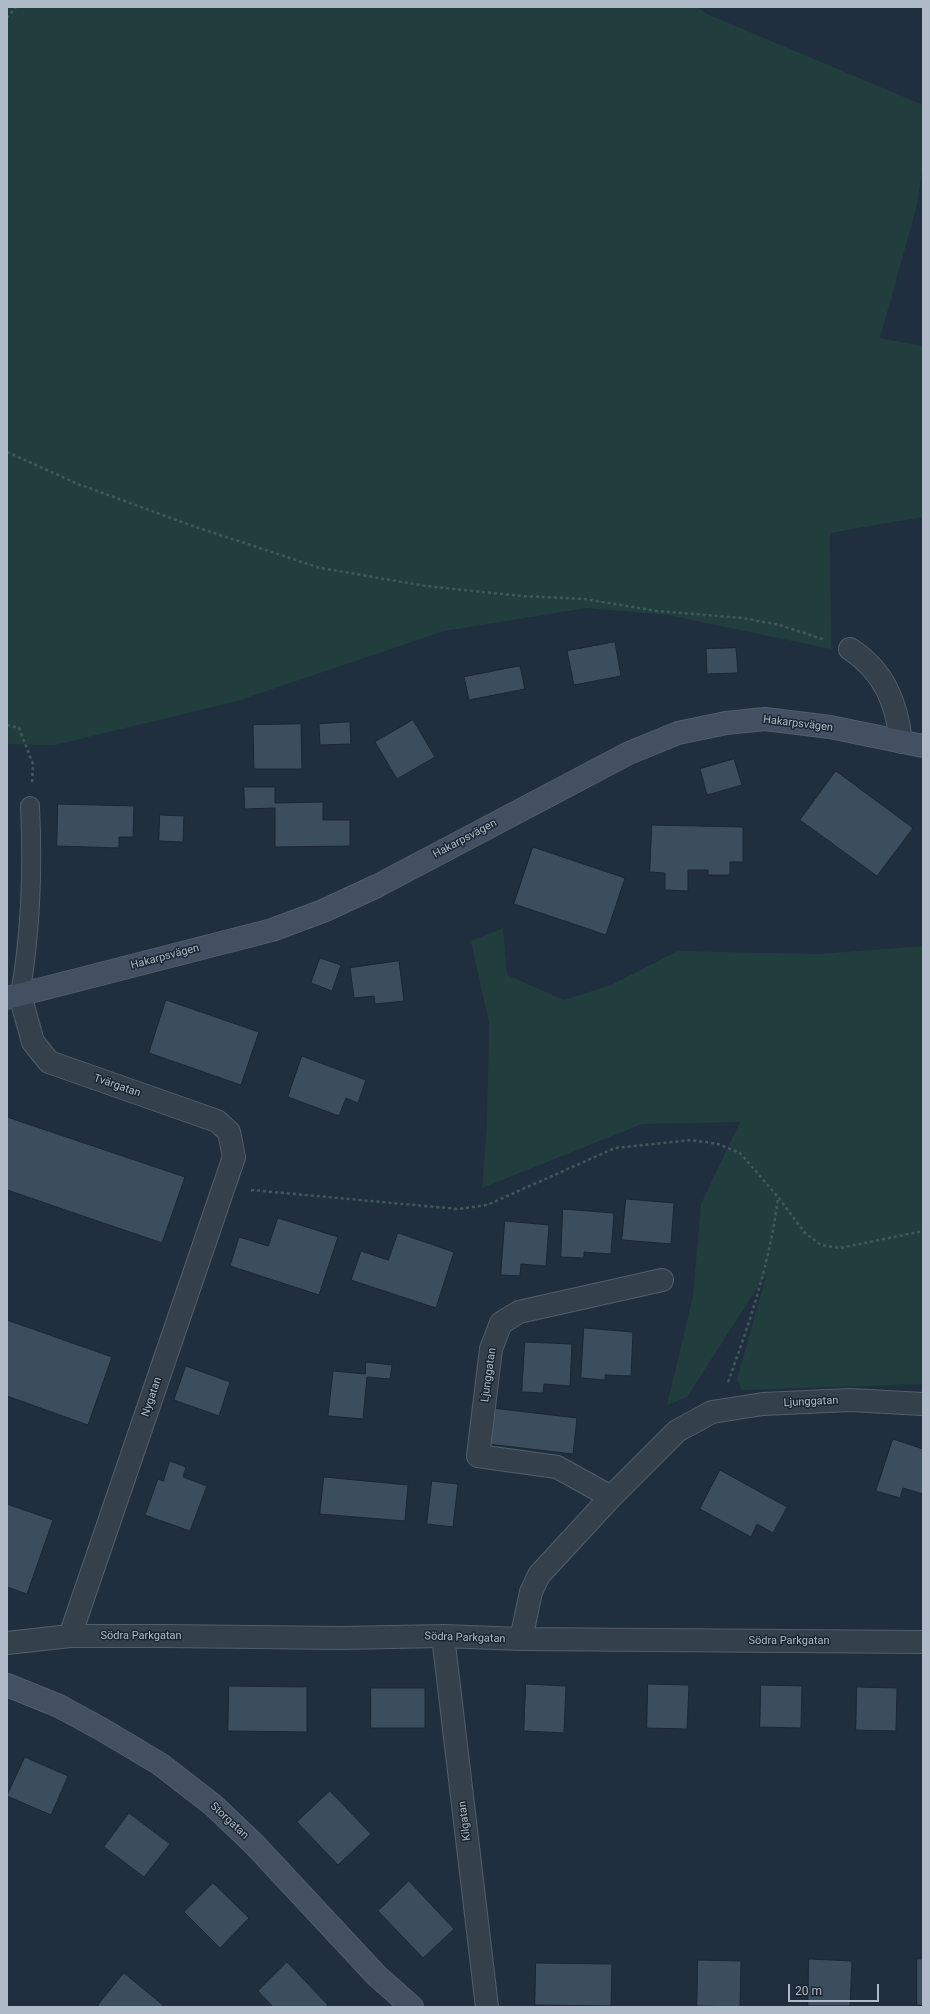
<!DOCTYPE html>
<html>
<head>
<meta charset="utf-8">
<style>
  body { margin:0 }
  #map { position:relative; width:930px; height:2014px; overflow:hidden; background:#202f3d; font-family:Roboto,sans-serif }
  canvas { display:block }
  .frame { position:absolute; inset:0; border:8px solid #b0bbc9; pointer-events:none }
  .scale { position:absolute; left:788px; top:1984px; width:91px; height:18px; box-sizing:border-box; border:2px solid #b0bbc9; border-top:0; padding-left:5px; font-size:12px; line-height:14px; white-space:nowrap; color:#b0bbc9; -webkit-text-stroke:3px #1a2532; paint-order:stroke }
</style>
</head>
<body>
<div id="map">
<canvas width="930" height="2014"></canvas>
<div class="frame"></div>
<div class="scale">20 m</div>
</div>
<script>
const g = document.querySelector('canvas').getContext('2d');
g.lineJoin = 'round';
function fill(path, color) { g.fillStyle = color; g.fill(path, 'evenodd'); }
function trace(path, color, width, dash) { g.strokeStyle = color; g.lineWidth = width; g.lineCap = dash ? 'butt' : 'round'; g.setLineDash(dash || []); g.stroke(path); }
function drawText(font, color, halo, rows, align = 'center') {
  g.font = font + ' Roboto,sans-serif'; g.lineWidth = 3; g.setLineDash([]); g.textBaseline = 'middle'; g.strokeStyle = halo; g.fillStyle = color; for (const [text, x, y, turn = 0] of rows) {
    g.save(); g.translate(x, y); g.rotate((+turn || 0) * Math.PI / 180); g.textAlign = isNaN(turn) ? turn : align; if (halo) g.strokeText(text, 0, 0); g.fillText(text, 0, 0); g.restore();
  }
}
const green = new Path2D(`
  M7,7H697L707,14L923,105V164L917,205L880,338L923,346V517L830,533L831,649L668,615L587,608L444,631L237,701L55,745L7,744Z
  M503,928L507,975L564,1000L611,985L678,951L819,954L923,946V1384L742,1390L737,1379L767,1273L687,1397L667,1405L693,1296L701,1204L740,1122L642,1124L482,1188L487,1124L489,1023L471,941Z`);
const building = new Path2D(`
  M615,642L621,676L574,685L567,651Z
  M736,648L738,673L707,674L706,649Z
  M520,666L525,689L469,700L464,677Z
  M413,720L435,757L397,779L375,742Z
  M350,722L351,744L320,745L319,724Z
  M301,724L302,769H254L253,725Z
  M734,759L742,785L707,795L700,769Z
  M836,771L913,828L877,876L800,820Z
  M244,787H275V803L323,802V820H350V846L275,847V808L245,809Z
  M58,804L134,806L133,837H119V848L57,846Z
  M160,815L184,816L183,842L159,841Z
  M652,825L743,827V862H730V875H708V870H688V891L665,890V873L650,872Z
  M533,847L625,878L606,935L514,904Z
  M320,958L341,965L332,991L311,983Z
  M399,961L404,1001L375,1004L374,996L354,998L350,968Z
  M166,1000L259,1032L241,1085L149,1053Z
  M302,1056L366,1080L358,1103L346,1098L339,1116L288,1097Z
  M7,1117L185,1177L162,1243L7,1190Z
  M626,1199L674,1203L671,1244L622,1240Z
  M563,1209L614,1213L611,1254L584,1252V1258L561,1257Z
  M278,1218L338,1237L319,1295L230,1266L239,1237L268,1246Z
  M505,1221L549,1225L546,1266L521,1264L520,1276L501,1275Z
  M398,1233L454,1252L436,1308L351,1280L361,1251L388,1260Z
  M7,1320L112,1357L88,1425L7,1396Z
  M584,1328L633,1332L631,1376L605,1375V1380L581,1378Z
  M525,1342L572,1344L570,1386L544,1384L543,1393L522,1392Z
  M366,1362L392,1365L390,1379L367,1377L363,1419L328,1416L333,1371L365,1374Z
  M186,1366L230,1382L219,1416L174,1400Z
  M492,1408L577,1418L573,1454L488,1444Z
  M893,1439L923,1449V1494L903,1488L900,1498L876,1491Z
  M170,1461L186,1467L183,1477L207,1486L190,1531L145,1515L158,1479L163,1481Z
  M720,1470L787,1507L773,1533L757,1524L751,1537L700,1509Z
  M324,1477L408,1485L405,1521L320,1514Z
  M432,1481L458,1484L453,1527L427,1524Z
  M7,1504L53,1520L27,1594L7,1587Z
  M526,1684L566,1686L564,1733L524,1731Z
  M648,1684L689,1685L687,1729L647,1728Z
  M761,1685L802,1686L801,1728L760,1727Z
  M229,1686L307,1687V1732L228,1731Z
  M857,1687L897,1688L896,1731L856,1730Z
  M371,1688H425V1728H371Z
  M25,1757L68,1776L51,1815L7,1796Z
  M330,1791L371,1834L338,1865L297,1822Z
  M129,1813L170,1844L144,1877L104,1847Z
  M409,1881L454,1929L423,1958L378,1911Z
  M213,1883L249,1918L220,1948L184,1912Z
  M809,1959L852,1961L850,2006H808Z
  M917,1959H923V2005H917Z
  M698,1960L741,1961L740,2007L697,2006Z
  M287,1962L328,2005L325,2007H273L258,1991Z
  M536,1963L612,1964L611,2006L535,2005Z
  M124,1973L163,2005L162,2007H100L98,2005Z`);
const path = new Path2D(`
  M7,18L16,7
  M7,452L78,484L193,526L320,568L426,586L521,596L584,599L657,611L742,618L780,625L825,640
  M7,725L19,728L33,764L32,783
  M251,1190L458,1209L487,1205L615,1148L691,1140L718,1144L740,1153L778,1197L805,1233L821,1245L840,1248L923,1231
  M728,1382C750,1322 770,1262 778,1198`);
const lane = new Path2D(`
  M20,995C31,932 33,869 30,806`);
const street = new Path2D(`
  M850,649C884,671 897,703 901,742
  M20,995L33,1042L49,1062L217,1121L229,1132L234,1157L70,1636
  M611,1497L557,1467L478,1456L491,1349L501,1323L519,1312L662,1280
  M443,1636L487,2007
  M521,1639L531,1592L539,1575L611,1497L677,1431L712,1412L763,1404L850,1400L923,1404
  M7,1643L70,1636H165L341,1638L443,1636L521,1639L923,1642`);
const secondary = new Path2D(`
  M7,998L272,930L323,911L377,886L629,753L678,733L726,723L765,719L830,727L923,746
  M7,1685L59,1706L103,1730L160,1764L213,1805L254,1844L377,1976L412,2007`);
const streetNames = [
  ["Hakarpsvägen",798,724,7],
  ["Hakarpsvägen",465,839,-28],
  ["Hakarpsvägen",165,957,-15],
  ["Tvärgatan",117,1086,19],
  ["Ljunggatan",489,1375,-82],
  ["Nygatan",152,1397,-71],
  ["Ljunggatan",811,1402,-3],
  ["Södra Parkgatan",141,1636],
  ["Södra Parkgatan",465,1638,2],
  ["Södra Parkgatan",789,1641],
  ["Storgatan",229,1821,43],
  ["Kilgatan",465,1821,-97]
];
fill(green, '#223d3e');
fill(building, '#3c4d5d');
trace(building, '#1c2734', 1);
trace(lane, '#535e6b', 20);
trace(street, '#535e6b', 24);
trace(secondary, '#535e6b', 24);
trace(path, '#405a5b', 2.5, [3, 3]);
trace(lane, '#35404d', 18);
trace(street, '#35404d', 22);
trace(secondary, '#425061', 22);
drawText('11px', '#b0bbc9', '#1a2532', streetNames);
</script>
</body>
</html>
